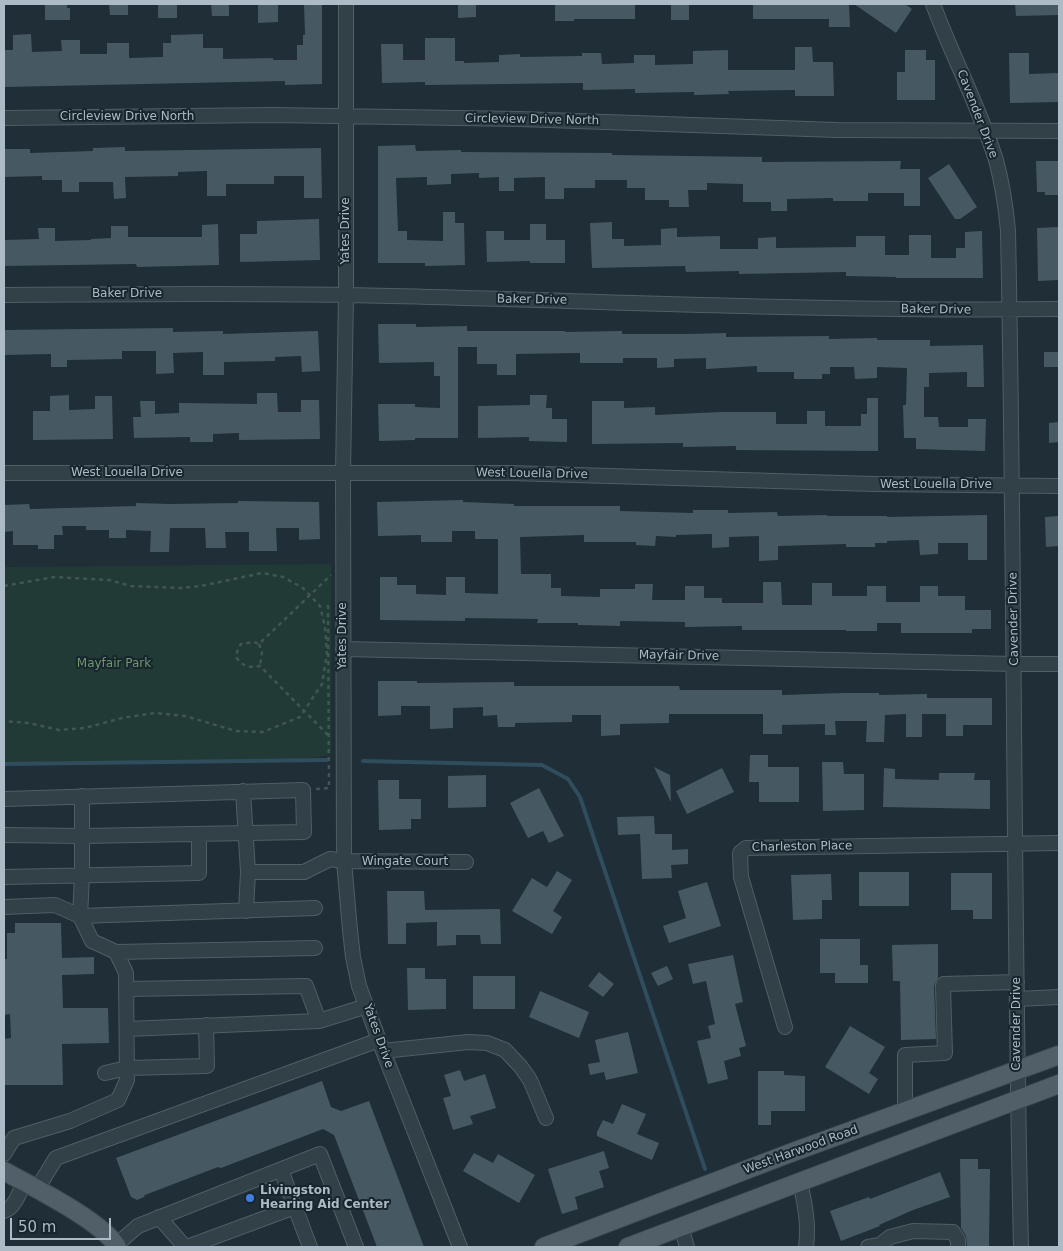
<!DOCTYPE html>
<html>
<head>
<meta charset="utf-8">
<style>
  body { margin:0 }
  #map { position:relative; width:1063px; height:1251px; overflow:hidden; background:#1f2e37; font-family:"DejaVu Sans",sans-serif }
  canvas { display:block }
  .frame { position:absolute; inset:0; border:5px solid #acbbc5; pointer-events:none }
  .scale { position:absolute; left:10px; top:1218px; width:101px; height:22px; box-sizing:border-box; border:2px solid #acbbc5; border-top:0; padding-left:6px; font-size:15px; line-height:18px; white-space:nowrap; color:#acbbc5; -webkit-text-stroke:4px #18252c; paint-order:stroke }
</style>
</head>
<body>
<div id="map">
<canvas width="1063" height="1251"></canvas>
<div class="frame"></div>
<div class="scale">50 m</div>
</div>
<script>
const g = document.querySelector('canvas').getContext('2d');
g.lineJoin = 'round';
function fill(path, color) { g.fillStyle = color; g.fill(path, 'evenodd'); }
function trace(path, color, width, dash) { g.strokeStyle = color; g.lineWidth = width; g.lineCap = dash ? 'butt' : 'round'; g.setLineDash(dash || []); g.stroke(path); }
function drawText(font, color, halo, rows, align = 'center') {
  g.font = font + ' "DejaVu Sans",sans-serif'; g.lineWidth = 4; g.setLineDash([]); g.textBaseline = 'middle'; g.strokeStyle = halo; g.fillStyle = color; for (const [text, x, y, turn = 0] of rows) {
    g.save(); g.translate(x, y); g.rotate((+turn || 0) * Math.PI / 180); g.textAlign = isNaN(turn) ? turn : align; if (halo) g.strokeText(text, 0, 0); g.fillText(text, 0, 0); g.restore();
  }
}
const green = new Path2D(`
  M331,564V755L292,761L4,763V567Z`);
const stream = new Path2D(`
  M363,761L542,765L568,779L580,797L705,1169
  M4,764L327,760`);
const building = new Path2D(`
  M45,4H67V8H70V20H45Z
  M109,4H128V15H110Z
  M158,4H177V18H158Z
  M211,4H229V16H212Z
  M258,4H278V22L258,23Z
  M304,4H322V84L285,85V81L4,87V50H13V35L31,34L32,52L62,51L61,40H80V54H107V43H129V58L163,57V43H171V35L203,34V48H223V59L273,58V60H297V45H303V35H305Z
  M458,4H476V17L458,18Z
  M555,4H635V19H574V21H555Z
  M671,4H689V20H671Z
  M753,4H849L850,27H829V19H753Z
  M854,4H905L912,9L896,33Z
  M1015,4H1059V15L1016,16Z
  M425,38H455V61H464V63L499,62V55L520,54V57L582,56V53H601L602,64L634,63V55H655V65L693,64V51L728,50V70H795V47H812L813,62H833L834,96H795V90L728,91L729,94L694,95V92L635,93V89L583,90V83L425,85V82L382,83L381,44H403V60H425Z
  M905,50H926V60H935V100H897V72H905Z
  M1009,53H1029V74L1059,73V102L1010,103Z
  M415,145L416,151L461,150V152L612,153V155L762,157V162L901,161L900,169H920V206H904V193H868V201H833V198L787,199V211H771V202H743V184L707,183V190H688L689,207H669V200H645V188H627V180H595V188H564V199H545V177L514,178V191H499V177L479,178V173L451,174V184L427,185V177L396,178L398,231H407V240L443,241V212H455V223H464L465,265L425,266V263H378V146Z
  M125,147V151L321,148L322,198H304V176H274V184H226V196H207V171L178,172V176L125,177L126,198L114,199L113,182H79V192H62V180H42V176L4,177V149H30V153L93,151V148Z
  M1036,161H1059V195H1045V192H1037Z
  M949,164L977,207L960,219H955L928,178Z
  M319,219L320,260L240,262V234H257V221Z
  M612,222V239H624V246L661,245V229L677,228V237L720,236V249H758V238L776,237V248L856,247V236H885V255H909V235H931V258H956V248H965V232L982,231L983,278H896V277L846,276V272L739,274V271L686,272L685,266L592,268L590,223Z
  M218,224L219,265L137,267L136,264L4,266V240L39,239L38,228H55V241L91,240V239L111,238V226H128V237H202V225Z
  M530,224H546V240H565V263H530V261L487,262L486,231H504V240H530Z
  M1058,227L1059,280L1038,281L1037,228Z
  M378,324H416V327L467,326V331H565V332L622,331V334H687L726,333V337L829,336V339L877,338V340H930V346L983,345L984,387H967V372L929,373V387H924V417H938L939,427H968V419H986L985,451L916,449V438H904L903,405H906L907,368L877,367V378L855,379L854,367H830V374H822V379H794V372H757V366L706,369V358L674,359V367L657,368V358H623V363H580V353L516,354V375H497V364H477V347H458V438H415V440L379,441L378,404H415V407L440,408V376H434V362L379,363Z
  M173,328V332L223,331V334L318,331L320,371L302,372L301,356L275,357V361L224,362V375H203V352L173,353L174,373L156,374V351H122V359L67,360V367H51V354L4,355V330Z
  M1044,352H1059V367H1044Z
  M257,393H277L278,412H301V400H319L320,439L239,440V433L213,434V442H190V437L134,438L133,417H141L140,401H155V414L179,413V403L257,404Z
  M69,395V410L95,409V396H112L113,439L33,440V411H50V396Z
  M530,395H547L546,408H552V419H567V442L529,441V437L478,438V406L530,405Z
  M867,398H878V451L736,450V446L683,447V443L592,444V401H624V408L655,407V415L721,412H776V424H807V411H825V426H861V414H867Z
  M1059,422V442L1049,443V423Z
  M463,500V502L514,504V506H620V511L693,513V510H728V513L777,512L778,516L827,515V516H887V517L987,515V560H968V543H938V554L920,555L919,540L887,541V543H875V547H846V544L778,546V560L759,561V536L729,537V547L712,548V534L676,535V537L656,536L655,546L636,545V542H584V535L520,537L521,574H551V588H561V596L600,597V589H635V584H653L652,600H685V586H704V598H722V603H763V582H781L782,605H812V583H832V596H867V586H886V602H920V586H938V596H965V610H991V629H972V633H901V623H877V631H846V630H742V626L685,627V622L620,621V626L578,625V623H537L538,619L465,618V621L380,620V577H397V585H416V594L446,595V577H465V593L498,594V539H475V531H452V542H421V535L378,536L377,502Z
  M238,501L319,502L320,539L299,540V528H276L277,551H249V532H225L226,548H206L205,528H170L169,552H150L151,531L126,530V538H109V530H86V526H62L63,535H54V549H38V545H13V531L4,532V505L29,504L30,509L136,506V503L170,504L238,503Z
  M1059,516V546L1046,547L1045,517Z
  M378,681H417V683L514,682V686H679L680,690H782V695L844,693H879V695L927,694V698H992V725H963V736H946V714H922V737H906V714L885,715L884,742H866L867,721H835L836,735H825V724L782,725V734H763V714H669V723L620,724V735L601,736V715H572V722L515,723V727H498L497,715L483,716V707L453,708V728L430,729V706H401V715L378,716Z
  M750,755H768V767H799V802H759V782H749Z
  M822,762H843L844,774H864V810L823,811Z
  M654,767L670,775L671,802Z
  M722,768L734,792L687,814L676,791Z
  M884,768L895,769V779L939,780V773H975L974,780H990V809L883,807Z
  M486,775V807L448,808V776Z
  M378,780H399V799H421V819H411V829L379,830Z
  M539,788L564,836L549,843L543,831L528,838L510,803Z
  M654,816L655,834H672V850L688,849V864L671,865L672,878L642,879L640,834L618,835L617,817Z
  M557,871L572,880L553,911L562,917L552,934L512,911L532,878L547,887Z
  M859,872H909V906H859Z
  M951,873H992V919H973V910H951Z
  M831,874L832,900H822V919L793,920L791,875Z
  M707,882L721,926L669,943L663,926L686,918L678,891Z
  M387,891H424L425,910L500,909L501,944H481L480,935H456V945L437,946V922L406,923V944H388Z
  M15,923H61L62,958L94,957V974L62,975L63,1008H108L109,1043L62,1044L63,1085H4V1039L11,1038L10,1014L4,1015V959H7V933H15Z
  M820,939H860V965H868V983H835V973H820Z
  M938,944V978L934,986L936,1039L901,1040L900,981H893L892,945Z
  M733,955L743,1002L735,1004L746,1046L739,1048L741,1056L724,1061L728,1079L708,1084L697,1041L711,1038L708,1026L715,1024L706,981L693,984L688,964Z
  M667,966L673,979L658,986L651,973Z
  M407,968H425V979H446V1009L408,1010Z
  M599,972L614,984L603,997L588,986Z
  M473,976H515V1009H473Z
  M540,991L589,1012L579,1038L529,1017Z
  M850,1026L885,1047L869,1073L878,1079L869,1094L825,1067Z
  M628,1032L638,1073L606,1080L604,1072L590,1075L588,1064L600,1062L595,1040Z
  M460,1070L464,1081L485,1074L496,1108L470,1116L473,1124L453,1130L443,1098L451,1096L444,1075Z
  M758,1071H784V1075L805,1076V1111H771V1125H758Z
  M322,1081L331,1107L341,1111L369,1101L424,1247H377L334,1135L323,1129L221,1168L218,1167L145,1195L144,1197L137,1200L131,1197L116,1158Z
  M622,1104L646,1114L637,1134L659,1143L652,1160L597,1136V1132L603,1120L613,1124Z
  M604,1151L609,1168L599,1171L604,1187L575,1197L578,1209L562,1214L548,1169Z
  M474,1153L493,1163L498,1154L535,1175L519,1203L463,1171Z
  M960,1159H978V1169H990L989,1247H967L966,1236L961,1228Z
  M940,1172L950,1197L913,1210L879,1225L880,1226L841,1241L830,1211L869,1197L870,1199Z`);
const path = new Path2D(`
  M4,586L54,577L109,580L131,586L180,588L201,586L262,573L283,577L303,588L320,606L325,627L327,654L322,684L300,717L263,732L236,731L185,716L155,713L122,718L85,728L59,730L29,723L4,721
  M259,644L262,652L260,666
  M328,735L260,666C249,668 243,667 236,657L237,652L241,644L254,642L259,644L331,575
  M316,789L329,788L328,605`);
const minor = new Path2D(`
  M346,4V295L343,473L344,861L350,930L353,957L359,986L383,1051L460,1247
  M933,4C952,56 979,106 996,160C1002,183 1006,207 1008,231C1015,570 1013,909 1021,1247
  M4,118L273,115L519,119L837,130L1059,131
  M4,295C119,294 234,293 349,295C585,300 822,312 1059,309
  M4,473H510L874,484L1059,486
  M343,649L1014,664H1059
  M243,791L248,872L246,911
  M82,796V876L80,916L315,908
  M4,799L303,790L304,832L82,836L4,835
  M248,872H304L330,859L344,861L466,862
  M4,877L199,873V834
  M4,907L55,905L80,916L92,941L116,952L126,973L127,1080L118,1100L70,1121L14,1138L4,1154
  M116,952L315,948
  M126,989L306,986L319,1021
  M1017,999L1059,997
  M785,1027L741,877L740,853L746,848L1059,843
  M127,1029L319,1021L367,1006
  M383,1051L468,1042L487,1043L505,1050L521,1067L530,1080L546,1118
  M105,1073L127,1068L207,1066L206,1025
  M905,1111V1055L945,1053L943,986L944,984L1017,982
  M281,1170L310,1247
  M800,1182C805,1204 809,1225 806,1247
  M37,1189L56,1158L379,1040
  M4,1211C14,1209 20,1192 24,1182
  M159,1217L185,1247
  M681,1227L687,1247
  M116,1245L138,1226L320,1154L356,1247
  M187,1247L295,1207
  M868,1247L880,1245L890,1237L913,1231L953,1232L958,1240V1247`);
const major = new Path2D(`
  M4,1171C31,1186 104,1222 117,1247
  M544,1247L793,1152L1059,1055
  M628,1247L1059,1084`);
const markers = [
  [250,1198,5,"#3f7fe0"]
];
const streetNames = [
  ["Cavender Drive",977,114,69],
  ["Circleview Drive North",127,117],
  ["Circleview Drive North",532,120,1],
  ["Yates Drive",346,231,-90],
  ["Baker Drive",127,294],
  ["Baker Drive",532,300,1],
  ["Baker Drive",936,310,1],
  ["West Louella Drive",127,473],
  ["West Louella Drive",532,474,1],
  ["West Louella Drive",936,485],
  ["Cavender Drive",1014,619,-91],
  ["Yates Drive",343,636,-90],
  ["Mayfair Drive",679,656,1],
  ["Charleston Place",802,847,-1],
  ["Wingate Court",405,862],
  ["Cavender Drive",1017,1024,-90],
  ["Yates Drive",378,1036,70],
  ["West Harwood Road",801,1150,-20]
];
const parkNames = [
  ["Mayfair Park",114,664]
];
const poiNames = [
  ["Livingston",260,1191],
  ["Hearing Aid Center",260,1205]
];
fill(green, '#223a36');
trace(stream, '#2f4d5d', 4);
fill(building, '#465963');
trace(minor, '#505e66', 16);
trace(major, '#3c4951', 20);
trace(path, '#405654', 2.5, [4, 4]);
trace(minor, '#324047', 14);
trace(major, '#505f68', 18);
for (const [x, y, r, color] of markers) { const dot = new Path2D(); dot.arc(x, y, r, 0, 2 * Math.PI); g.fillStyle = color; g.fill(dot); trace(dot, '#18252c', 2); }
drawText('12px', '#acbbc5', '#18252c', streetNames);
drawText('12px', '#6b9a6b', '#18252c', parkNames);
drawText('bold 12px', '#acbbc5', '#18252c', poiNames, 'left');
</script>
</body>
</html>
